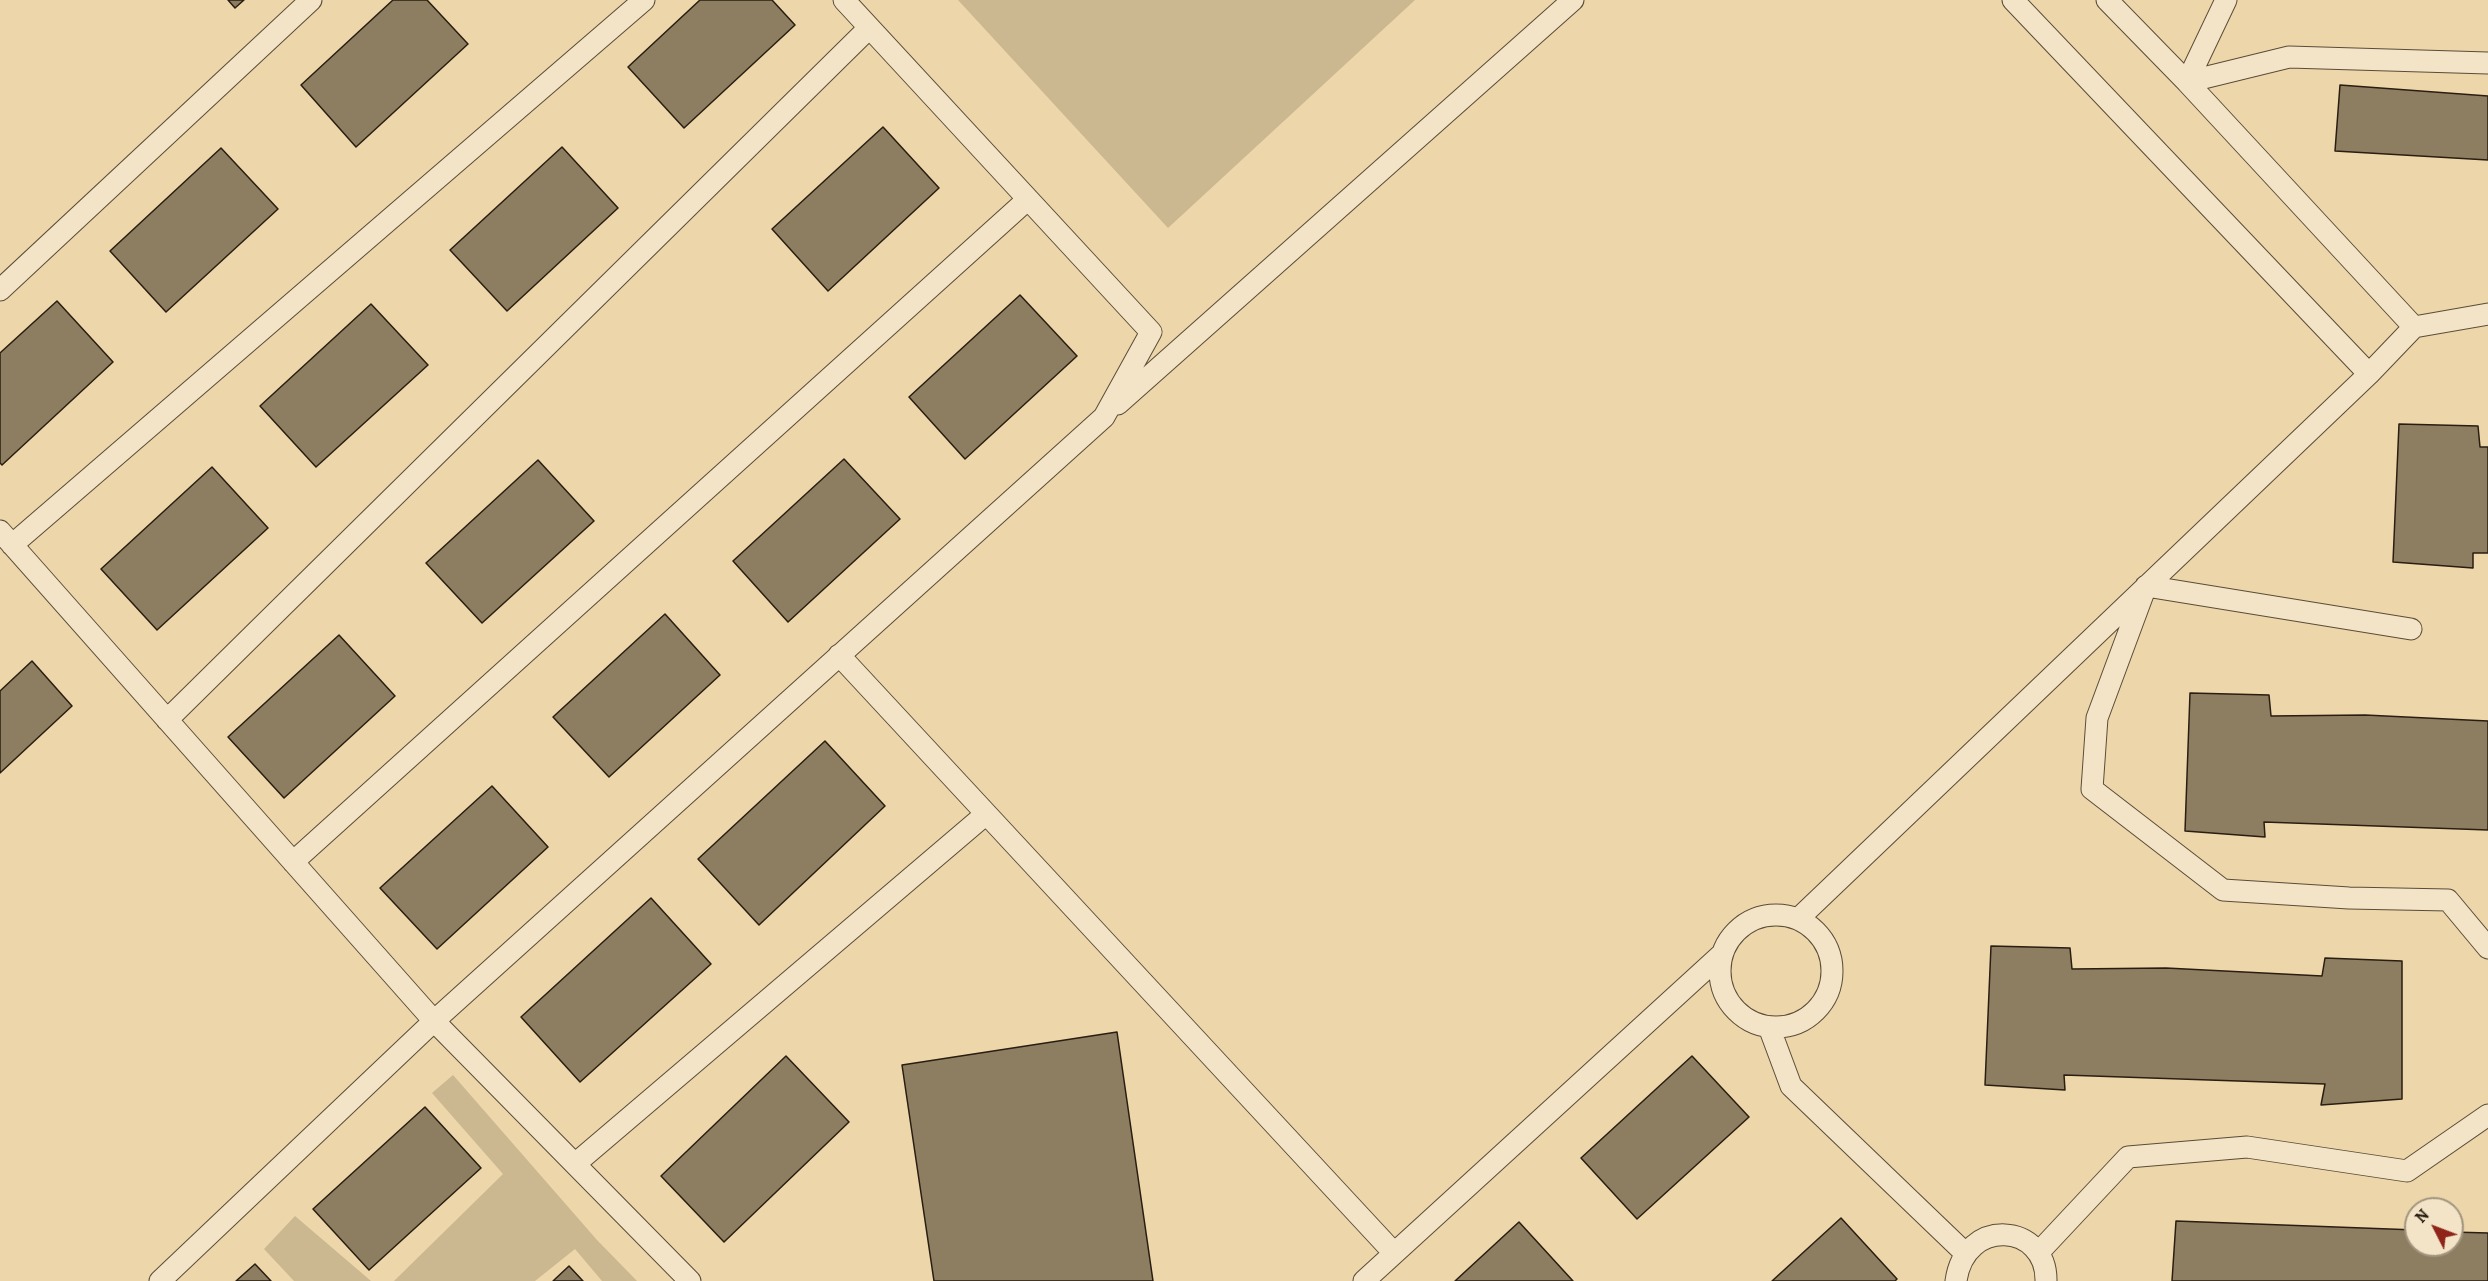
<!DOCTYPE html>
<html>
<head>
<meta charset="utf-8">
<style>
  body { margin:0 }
  #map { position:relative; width:2488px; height:1281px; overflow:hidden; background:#ecd6aa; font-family:Alegreya,serif }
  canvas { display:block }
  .north { position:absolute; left:2404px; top:1197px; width:60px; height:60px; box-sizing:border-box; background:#f3e4c8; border:2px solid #a2957f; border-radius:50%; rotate:312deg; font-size:16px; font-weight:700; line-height:24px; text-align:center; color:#291e11 }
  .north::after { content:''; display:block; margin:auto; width:21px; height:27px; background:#8f2418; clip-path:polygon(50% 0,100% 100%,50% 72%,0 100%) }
</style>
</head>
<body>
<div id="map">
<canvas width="2488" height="1281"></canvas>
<div class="north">N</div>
</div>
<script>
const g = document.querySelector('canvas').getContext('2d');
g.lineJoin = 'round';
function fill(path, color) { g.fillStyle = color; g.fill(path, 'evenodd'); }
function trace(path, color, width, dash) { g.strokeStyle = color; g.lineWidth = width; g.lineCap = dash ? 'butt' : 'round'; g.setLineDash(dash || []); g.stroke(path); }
const green = new Path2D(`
  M958,0H1415L1168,228Z
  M453,1075L597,1240L637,1281H602L575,1249L535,1281H394L503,1174L432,1093Z
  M295,1216L371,1281H294L264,1249Z`);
const building = new Path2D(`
  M228,0H244L235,8Z
  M393,0H427L468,44L356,147L301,85Z
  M700,0H772L795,25L684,128L628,67Z
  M2340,85L2488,96V160L2335,151Z
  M883,127L939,188L828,291L772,229Z
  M562,147L618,208L507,311L450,250Z
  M221,148L278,209L166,312L110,251Z
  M1020,295L1077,356L965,459L909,397Z
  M57,301L113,362L2,465L0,463V353Z
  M371,304L428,365L316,467L260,406Z
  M2399,424L2478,426L2480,447H2488V553H2473V568L2393,562Z
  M844,459L900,519L788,622L733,561Z
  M538,460L594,521L482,623L426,563Z
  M212,467L268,528L157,630L101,569Z
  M665,614L720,675L609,777L553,717Z
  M339,635L395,696L284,798L228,737Z
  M32,661L72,706L0,773V691Z
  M2190,693L2269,695L2271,716L2365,715L2488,721V830L2264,822L2265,837L2185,831Z
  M825,741L885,806L759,925L698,859Z
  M492,786L548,847L437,949L380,888Z
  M651,898L711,964L580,1082L521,1017Z
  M1991,946L2070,948L2072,969L2166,968L2322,976L2325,958L2402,961V1099L2321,1105L2325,1084L2064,1075L2065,1090L1985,1085Z
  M1117,1032L1153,1281H934L902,1065Z
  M786,1056L849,1122L724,1242L661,1176Z
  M1692,1056L1749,1117L1637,1219L1581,1158Z
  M425,1107L481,1168L369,1270L313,1209Z
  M1841,1218L1897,1279L1895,1281H1772Z
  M2176,1221L2416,1230V1245H2452V1232L2488,1233V1281H2172Z
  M1519,1222L1573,1281H1455Z
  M255,1264L271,1281H236Z
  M569,1266L583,1281H553Z`);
const lane = new Path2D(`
  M2107,0L2187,82L2414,327L2369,374
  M2187,82L2289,57L2488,63
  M2187,82L2226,0
  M0,290L311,0
  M2414,327L2488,314
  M1118,404L1573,0
  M0,531L434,1021L1104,417L1151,332L844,0
  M12,545L644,0
  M2411,629L2146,586L2097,718L2092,789L2223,890L2349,898L2448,900L2488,948
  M839,655L1394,1253
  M167,720L869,28
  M293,862L1027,200
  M1720 971a56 56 0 1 1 112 0a56 56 0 1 1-112 0Z
  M1798,919L2369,374L2013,0
  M1769,1027L1791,1086L1965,1253
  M575,1164L986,814
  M2038,1253L2128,1157L2247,1147L2407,1171L2488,1115
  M160,1281L434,1021L690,1281
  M1364,1281L1722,954
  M1956,1281C1965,1216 2047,1223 2046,1281`);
fill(green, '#cbb790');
fill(building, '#8e7e61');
trace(building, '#291e11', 1.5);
trace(lane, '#5a4c37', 23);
trace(lane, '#f3e4c8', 21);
</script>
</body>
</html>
